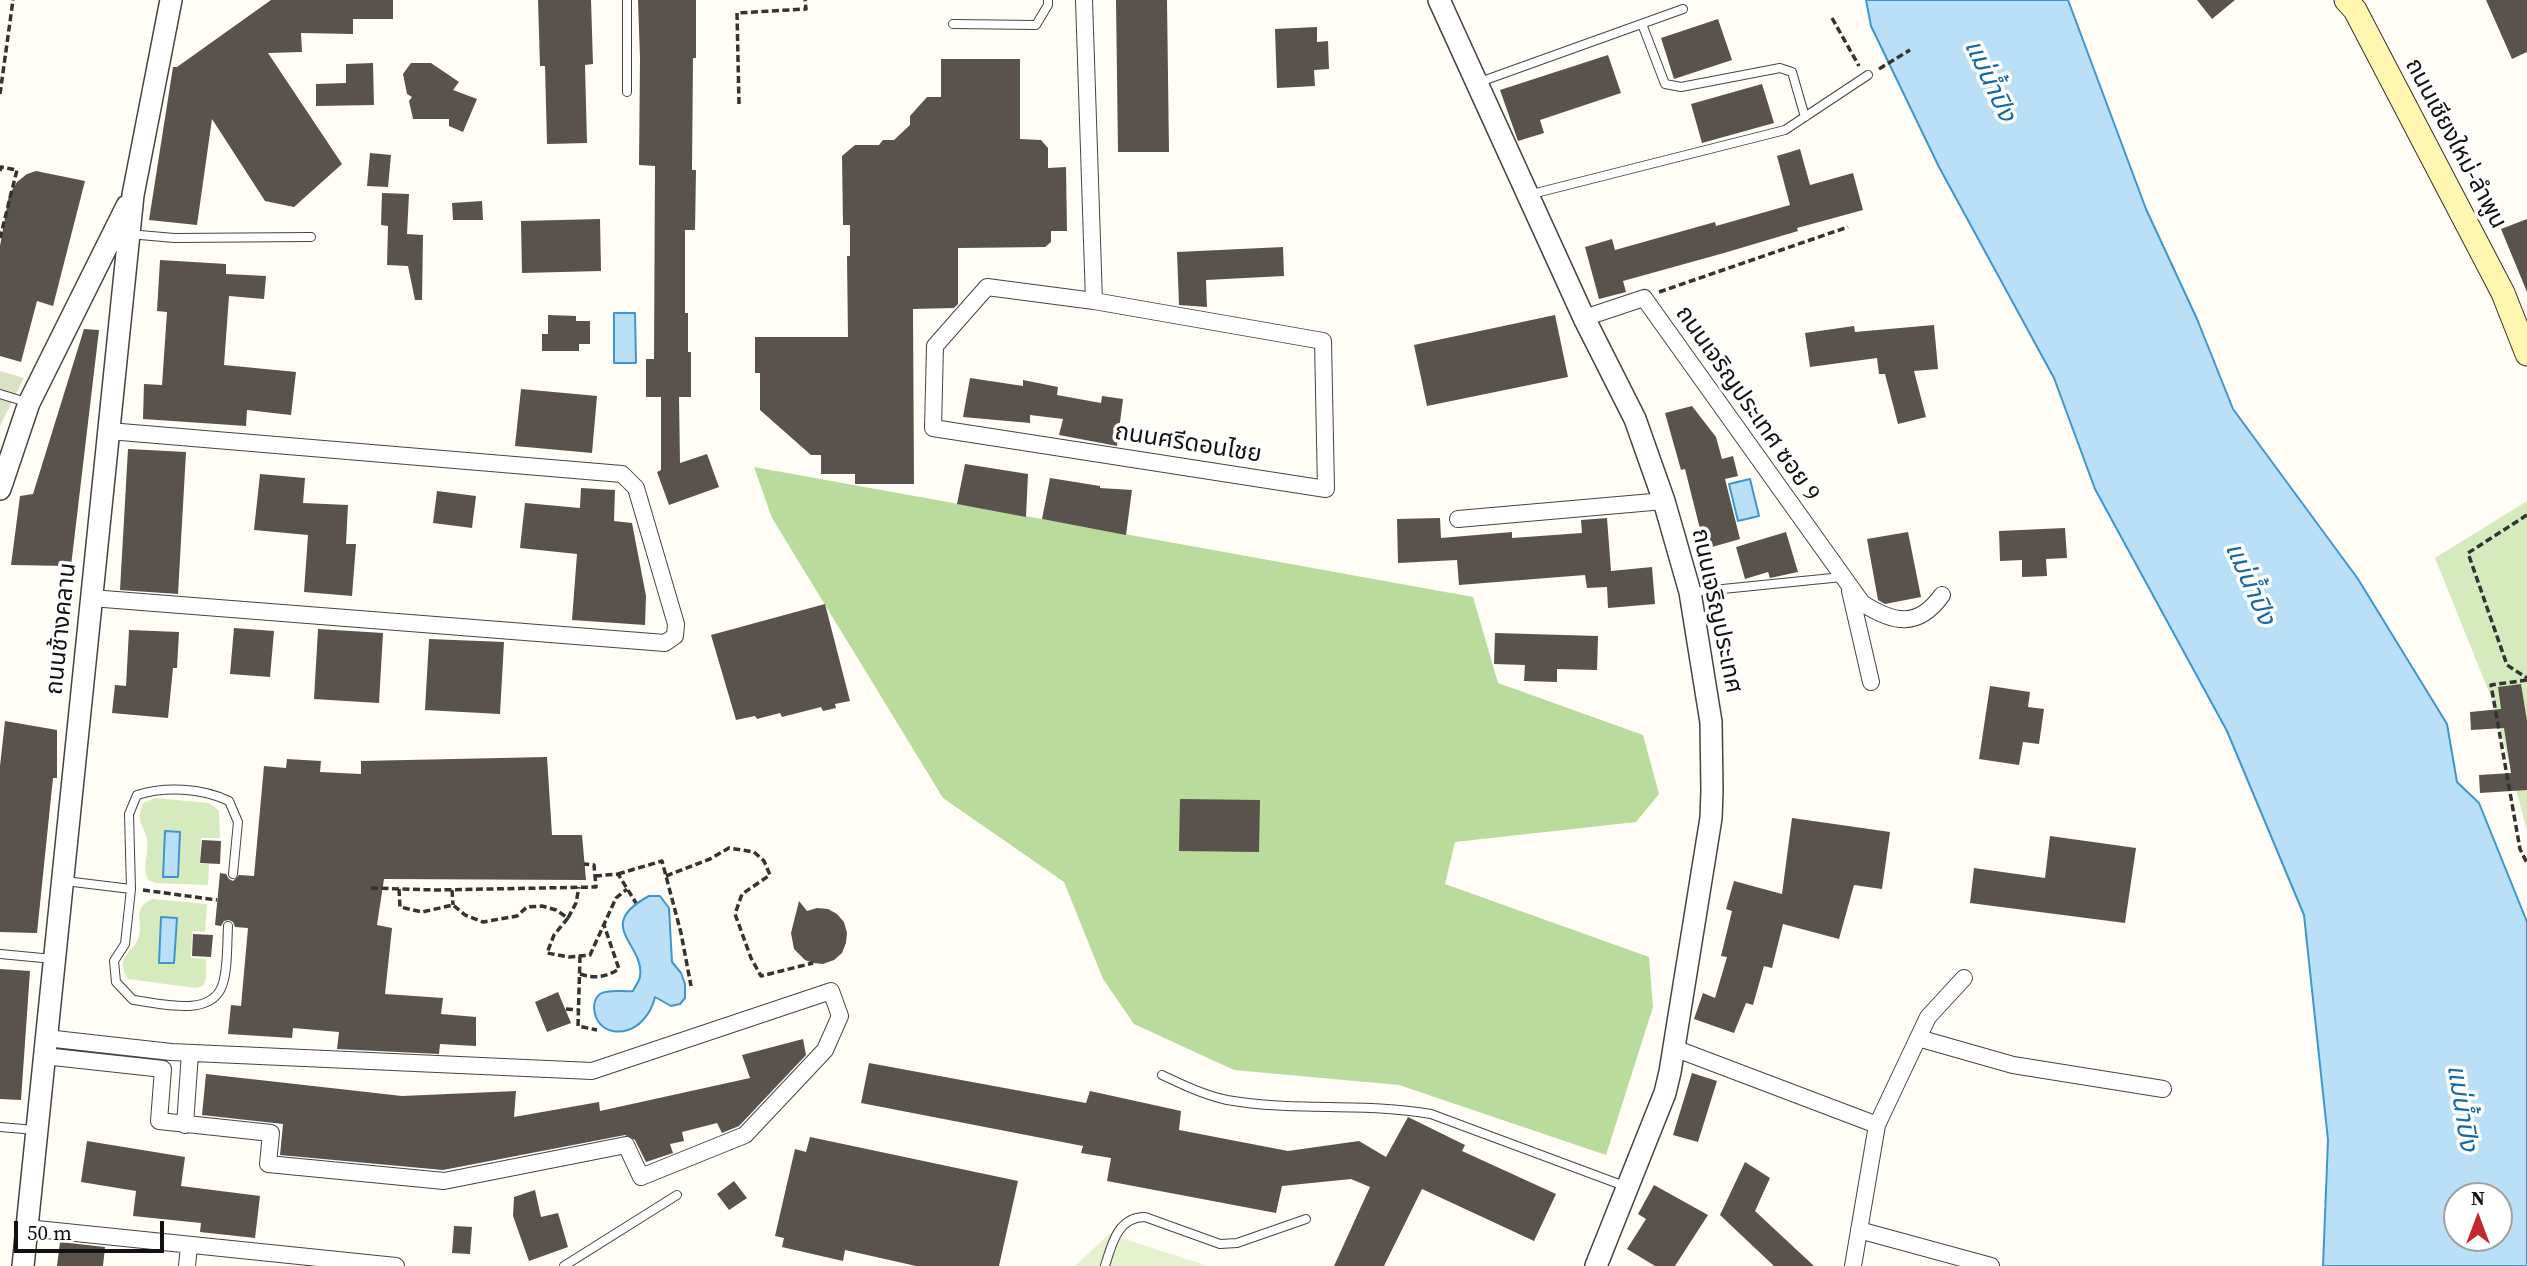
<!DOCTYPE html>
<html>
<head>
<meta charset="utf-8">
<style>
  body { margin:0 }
  #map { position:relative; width:2527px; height:1266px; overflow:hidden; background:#fffdf5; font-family:"Source Serif 4",serif }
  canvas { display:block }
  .north { position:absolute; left:2443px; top:1182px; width:70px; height:70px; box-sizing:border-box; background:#fff; border:2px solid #a0a0a0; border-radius:50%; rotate:0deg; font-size:19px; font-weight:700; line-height:28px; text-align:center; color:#111 }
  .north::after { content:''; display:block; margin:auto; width:24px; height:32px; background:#c4262e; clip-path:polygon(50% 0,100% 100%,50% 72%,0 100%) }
  .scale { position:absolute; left:14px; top:1221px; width:150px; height:32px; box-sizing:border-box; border:4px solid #111; border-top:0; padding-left:9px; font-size:21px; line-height:24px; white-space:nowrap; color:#111; -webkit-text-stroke:5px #fff; paint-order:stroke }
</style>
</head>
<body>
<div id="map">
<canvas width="2527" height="1266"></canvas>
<div class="north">N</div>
<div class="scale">50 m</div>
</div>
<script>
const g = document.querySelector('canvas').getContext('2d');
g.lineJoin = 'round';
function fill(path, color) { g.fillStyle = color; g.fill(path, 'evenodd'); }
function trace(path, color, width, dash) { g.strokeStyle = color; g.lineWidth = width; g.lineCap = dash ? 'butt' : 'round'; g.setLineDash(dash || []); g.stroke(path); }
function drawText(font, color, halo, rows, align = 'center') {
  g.font = font + ' "Source Serif 4","Noto Sans Thai",serif'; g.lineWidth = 7; g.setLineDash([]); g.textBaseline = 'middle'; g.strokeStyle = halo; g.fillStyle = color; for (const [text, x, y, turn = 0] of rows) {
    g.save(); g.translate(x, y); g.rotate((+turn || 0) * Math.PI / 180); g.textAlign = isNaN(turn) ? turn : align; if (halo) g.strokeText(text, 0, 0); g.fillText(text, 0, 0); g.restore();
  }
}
const green = new Path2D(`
  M2527,501V831L2493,702L2435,558Z
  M155,798L209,803L219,811L220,838H201L200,864H209L208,885L156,883L148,880C142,867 149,853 147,840C144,822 135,825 143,803Z
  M152,899L207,904L205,932L192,931L191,958L206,959V978L203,986L195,988L128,979C115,956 129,957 138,939C145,923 130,909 152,899Z`);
const forest = new Path2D(`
  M754,467L1473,597L1498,683L1643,735L1659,794L1636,822L1455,842L1445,884L1649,957L1653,1007L1606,1155L1399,1085L1234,1070L1134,1024L1103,979L1064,882L943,798L772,518Z`);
const cemetery = new Path2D(`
  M0,371L24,378L0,426Z`);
const pitch = new Path2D(`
  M1109,1234L1208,1266H1075Z`);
const water = new Path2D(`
  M1866,0H2068L2146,209L2197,319L2233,409L2358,579L2447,724L2457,782L2479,803L2527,922V1266H2323L2328,1140L2304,915L2227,731L2095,489L2054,378L1939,167L1871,26ZM2457,1196H2499V1238H2457Z
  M614,313H635L636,363H614Z
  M1750,479L1759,516L1738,521L1729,484Z
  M165,831L180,832L178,877H163Z
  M649,896H660L669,908L672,962L681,973L685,984V998L680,1004L671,1006L655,997C653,1006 649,1014 642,1021C626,1038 596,1035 594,1008C594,1002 596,997 600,994C608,989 623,992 633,991C635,986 640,981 640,976C645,944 593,926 649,896Z
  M161,917L177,918L174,963H159Z`);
const building = new Path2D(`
  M271,0H393V19H353V34L301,33L302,52L268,53L342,164L294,207L265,201L212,119L197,225L149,220L173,67H177Z
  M538,0H591L593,64L585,65L587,143L547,144L545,66H540Z
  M638,0H696V58H693L692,170H696L695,230H685V313H688V352H691V397H679L680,463L707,454L719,487L669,505L657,472L661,470V397H646V359H654L655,166L639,165L640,58Z
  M1116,0H1167L1169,152H1118Z
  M2197,0H2235L2212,19Z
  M2486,0H2527V52L2512,59Z
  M1718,19L1732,60L1674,79L1661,38Z
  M1317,27V42L1328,41L1329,69L1314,70L1315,86L1277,88L1275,29Z
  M1608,55L1621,93L1540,120L1544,133L1518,141L1500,90Z
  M941,59H1020V139L1041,140L1048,148V168L1066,167L1067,231H1051V242L1045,247L958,248V304L954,308L913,309L914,484H855V474H821V455H811L760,410V373H755V337H848L847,256H850V225H843L842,156L855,145H879L883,140H894L910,125V116L927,97H941Z
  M373,63L374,105L316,106V84L346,83V64Z
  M411,63H431L459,82L453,90L477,99L463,132L449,126V119H413L409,101L412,97L407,94L403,74Z
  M1762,84L1774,123L1702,143L1691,104Z
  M1800,149L1810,185L1853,173L1863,210L1797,228L1798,231L1724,253L1623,281L1626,292L1599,299L1585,247L1612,239L1615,250L1715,222L1716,226L1790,205L1777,156Z
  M370,153L391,155L388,187L367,186Z
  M36,171L85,181L53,306L37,301L21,362L0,356V246L9,195L17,182L27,174Z
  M382,193L409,194L407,234L423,235L422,300H415L408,266L387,265L388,226L381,225Z
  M482,201L483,220H453L452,203Z
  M600,219L601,271L522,273L521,221Z
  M2527,219V292L2501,229Z
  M1283,247L1284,276L1206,280L1207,307L1179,305L1177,252Z
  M160,260L226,264V274L266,276L264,299L229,296L224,365L296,372L291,415L247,410L246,426L143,419L144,384L162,385L167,312L157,311Z
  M548,315L576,316V321H590V344H579V351H542V334H548Z
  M1555,315L1568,377L1427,406L1414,345Z
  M1934,325L1938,369L1914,371L1926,417L1898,424L1885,374H1879L1877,358L1810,367L1805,333L1854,326L1855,332Z
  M84,329L99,330L71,566L11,565L20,496L33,494Z
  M970,378L1023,386V380L1058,387L1057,395L1101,403L1102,396L1123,399L1117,446L1059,435L1063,419L1030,415V423L963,417Z
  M521,389L597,396L592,453L515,446Z
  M1692,406L1716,437L1722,459L1733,456L1738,476L1725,479L1740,539L1705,549L1685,469L1681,470L1665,413Z
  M128,449L186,452L178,594L120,590Z
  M965,464L1028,474L1026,517L957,504Z
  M260,474L305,478L303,503L348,505L346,544H356L352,596L304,592L308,535L254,530Z
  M1050,478L1100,486V488L1132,490L1126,535L1042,519Z
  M581,488L615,490L614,521L632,523L646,596L645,625L572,620L577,554L520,548L525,503L580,508Z
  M437,491L476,496L472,528L433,523Z
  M1440,518L1441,538L1512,532V538L1582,533L1581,520L1607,518L1611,571L1652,567L1655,604L1608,608L1607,587L1587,588L1585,575L1459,585L1457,560L1398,563L1397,519Z
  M2065,528L2067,558L2046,559L2047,576L2022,577V560L2000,561L1999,531Z
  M1786,532L1798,572L1770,578L1768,572L1745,579L1736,547Z
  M1908,532L1921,597L1885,604L1878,600L1867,539Z
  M825,604L850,701L835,704L836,708L823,711L821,707L782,717L780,713L757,719L755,716L736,720L711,635Z
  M234,628L274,631L270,677L230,674Z
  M318,629L383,633L379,703L314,699Z
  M129,630L179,632L177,668H173L168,718L112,713L115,685L126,686Z
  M1495,633L1598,636L1597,670L1557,669V682L1524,681L1525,665L1494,664Z
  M429,639L504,642L500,714L425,710Z
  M2521,684L2527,721V790L2480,793L2479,775L2511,773L2504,728L2471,730L2470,712L2501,709L2498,687Z
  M1990,686L2030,692L2028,707L2044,709L2039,744L2023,742L2019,765L1979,759Z
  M5,721L57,730V778H53L37,933L0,932V766Z
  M547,757L552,835H582L586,880L384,879L377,925L392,928L385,994L443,998L441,1014L476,1017V1046L440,1044L439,1054L337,1049L339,1032L293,1028L292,1038L228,1034L231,1005L241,1006L248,928L235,927L233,922L229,920L224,921L221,926L215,925L220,873L226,874L229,879L233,881L239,875L254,876L264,766L286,768L287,759L321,761L320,772L361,774V761Z
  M1180,799L1260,800L1259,852L1179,851Z
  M1792,818L1890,832L1882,889L1854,885L1839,939L1783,924L1772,968L1764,966L1753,1005L1746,1003L1734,1033L1694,1019L1703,993L1715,998L1727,957L1721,956L1732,911L1726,909L1734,881L1782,894Z
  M2050,836L2136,848L2125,923L1970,903L1974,868L2045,878Z
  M202,840L221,841L220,864L200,863Z
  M799,901L807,911L817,908L828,909L837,914L844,922L847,933L846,943L842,953L834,960L823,964L813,963L805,960L794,949L791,933Z
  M193,934L213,935L211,957L192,956Z
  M0,969L30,971L21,1100L0,1099Z
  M558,992L571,1023L547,1032L535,1002Z
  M803,1039L806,1055L739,1126L722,1133L717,1123L682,1132L684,1141L670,1144L673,1153L646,1162L635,1140L625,1135L443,1170L280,1155L283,1124L202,1115L206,1074L402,1096L516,1091L514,1117L599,1102L600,1111L750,1078L742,1055Z
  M869,1063L1086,1103L1090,1091L1181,1111L1179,1130L1288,1151L1359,1141L1386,1157L1408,1117L1465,1145L1462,1151L1556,1194L1534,1241L1422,1189L1384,1266H1334L1370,1187L1351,1179L1282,1186L1276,1213L1107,1181L1111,1158L1081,1153L1083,1146L861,1103Z
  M1692,1073L1717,1081L1698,1142L1673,1135Z
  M810,1137L1018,1181L999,1266H916L845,1250L843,1261L782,1247L784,1238L775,1236L795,1149L806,1152Z
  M87,1141L185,1157L181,1186L260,1196L255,1238L200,1232L201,1223L133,1216L136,1191L81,1182Z
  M1745,1162L1770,1178L1755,1211L1814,1266H1774L1720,1215Z
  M734,1181L747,1198L729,1210L717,1194Z
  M1654,1185L1708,1215L1675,1266H1655L1627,1249L1646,1219L1638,1214Z
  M535,1190L541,1217L558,1213L568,1247L529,1261L513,1216L514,1197Z
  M454,1226L472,1227L470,1254L452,1253Z
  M60,1242L105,1247L103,1266H57Z`);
const path = new Path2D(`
  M1832,18L1859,66
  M1879,69L1910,50
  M0,94L13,0
  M739,104L737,13L806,9L805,0
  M0,171L1,167L17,170L0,238
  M1659,292L1848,227
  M2527,515L2468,553L2507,665L2527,678
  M2527,680L2491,685L2520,849L2527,863
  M618,874L662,861L681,933L691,986
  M595,876L618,874L636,903
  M666,876L710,859L729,848L754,852L764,861L770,875L742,894L735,914L751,958L761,976L813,963
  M371,888L435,890L596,887L594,865L584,864
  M399,889L400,907L422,912L453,905L465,915L483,922L517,916L527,907L542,906L556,910L568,918L576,903L579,887
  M143,890L217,900
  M452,890L453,905
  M568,918L554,935L547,953L569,957L590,955L616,898L627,889
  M580,956L578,1026L597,1030
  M580,974C595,979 606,977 619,969L604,925
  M566,1009L579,1010`);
const service = new Path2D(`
  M627,0V92
  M953,24L1036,25L1048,5V0
  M1642,24L1665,84L1681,87L1780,68L1792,72L1805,117
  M1477,83L1683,9
  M1528,195L1785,130L1868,75
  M129,234L174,238L311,237
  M0,394L26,402
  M1693,592L1842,577
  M65,881L131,889
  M228,926C227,943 228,971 222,986C210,1018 160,1003 133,1000L116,982L114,961L125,944L131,889L129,814L137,795C165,786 202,788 229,801L238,822L233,874
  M0,954L53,959
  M1162,1075C1183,1085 1204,1095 1227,1100C1294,1112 1364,1102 1431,1114L1627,1187
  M0,1127L35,1130
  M564,1266L677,1195
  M1105,1266C1112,1243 1118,1217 1145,1217L1220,1244L1237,1243L1306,1219`);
const minor = new Path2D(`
  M1084,0L1094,301
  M987,287L1094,301L1323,341L1326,489L933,428L935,346Z
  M1584,318L1644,298L1862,603C1893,623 1918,629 1942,595
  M1458,519L1664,501
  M1850,591L1871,682
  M91,598L665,643L675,636L676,624L636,488L622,474L109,431
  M1918,1038L2013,1065L2163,1089
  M1674,1048L1877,1125
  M44,1056L163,1069L159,1121L271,1133L268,1164L444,1181L626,1145L641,1177L745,1135L825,1050L840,1016L831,991L592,1071L171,1052L46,1038
  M185,1125L190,1053
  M27,1228L396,1266
  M1859,1230L1991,1266
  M187,1266L189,1246
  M1853,1266L1877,1125L1928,1017L1964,978`);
const tertiary = new Path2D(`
  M1439,0L1584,318L1635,419L1664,501L1690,592L1711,722L1712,791L1711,818L1670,1072L1665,1093L1596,1266
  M0,489L29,403L127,206
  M23,1266L133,195L171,0`);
const secondary = new Path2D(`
  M2346,0L2355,10L2503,293L2527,354`);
const streetNames = [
  ["ถนนเชียงใหม่-ลำพูน",2455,144,62],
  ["ถนนเจริญประเทศ ซอย 9",1747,404,55],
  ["ถนนศรีดอนไชย",1188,444,9],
  ["ถนนเจริญประเทศ",1716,611,78],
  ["ถนนช้างคลาน",62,629,-84]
];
const waterNames = [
  ["แม่น้ำปิง",1989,81,65],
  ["แม่น้ำปิง",2249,584,66],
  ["แม่น้ำปิง",2461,1108,81]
];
fill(green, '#d5ebbd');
fill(forest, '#b9dc9c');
fill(cemetery, '#d9e3c4');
fill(pitch, '#e6f2cf');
fill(water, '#b9e0f7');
trace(water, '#3f96cf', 2);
fill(building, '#5a524d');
trace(service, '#444', 10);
trace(minor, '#444', 18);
trace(tertiary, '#444', 24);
trace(secondary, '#333', 25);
trace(path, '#333', 3.5, [7, 3.5]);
trace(service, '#fff', 8);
trace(minor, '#fff', 16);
trace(tertiary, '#fff', 21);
trace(secondary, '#fff6b0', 23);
drawText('24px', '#111', '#fff', streetNames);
drawText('italic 26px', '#1768a6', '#fff', waterNames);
</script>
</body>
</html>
